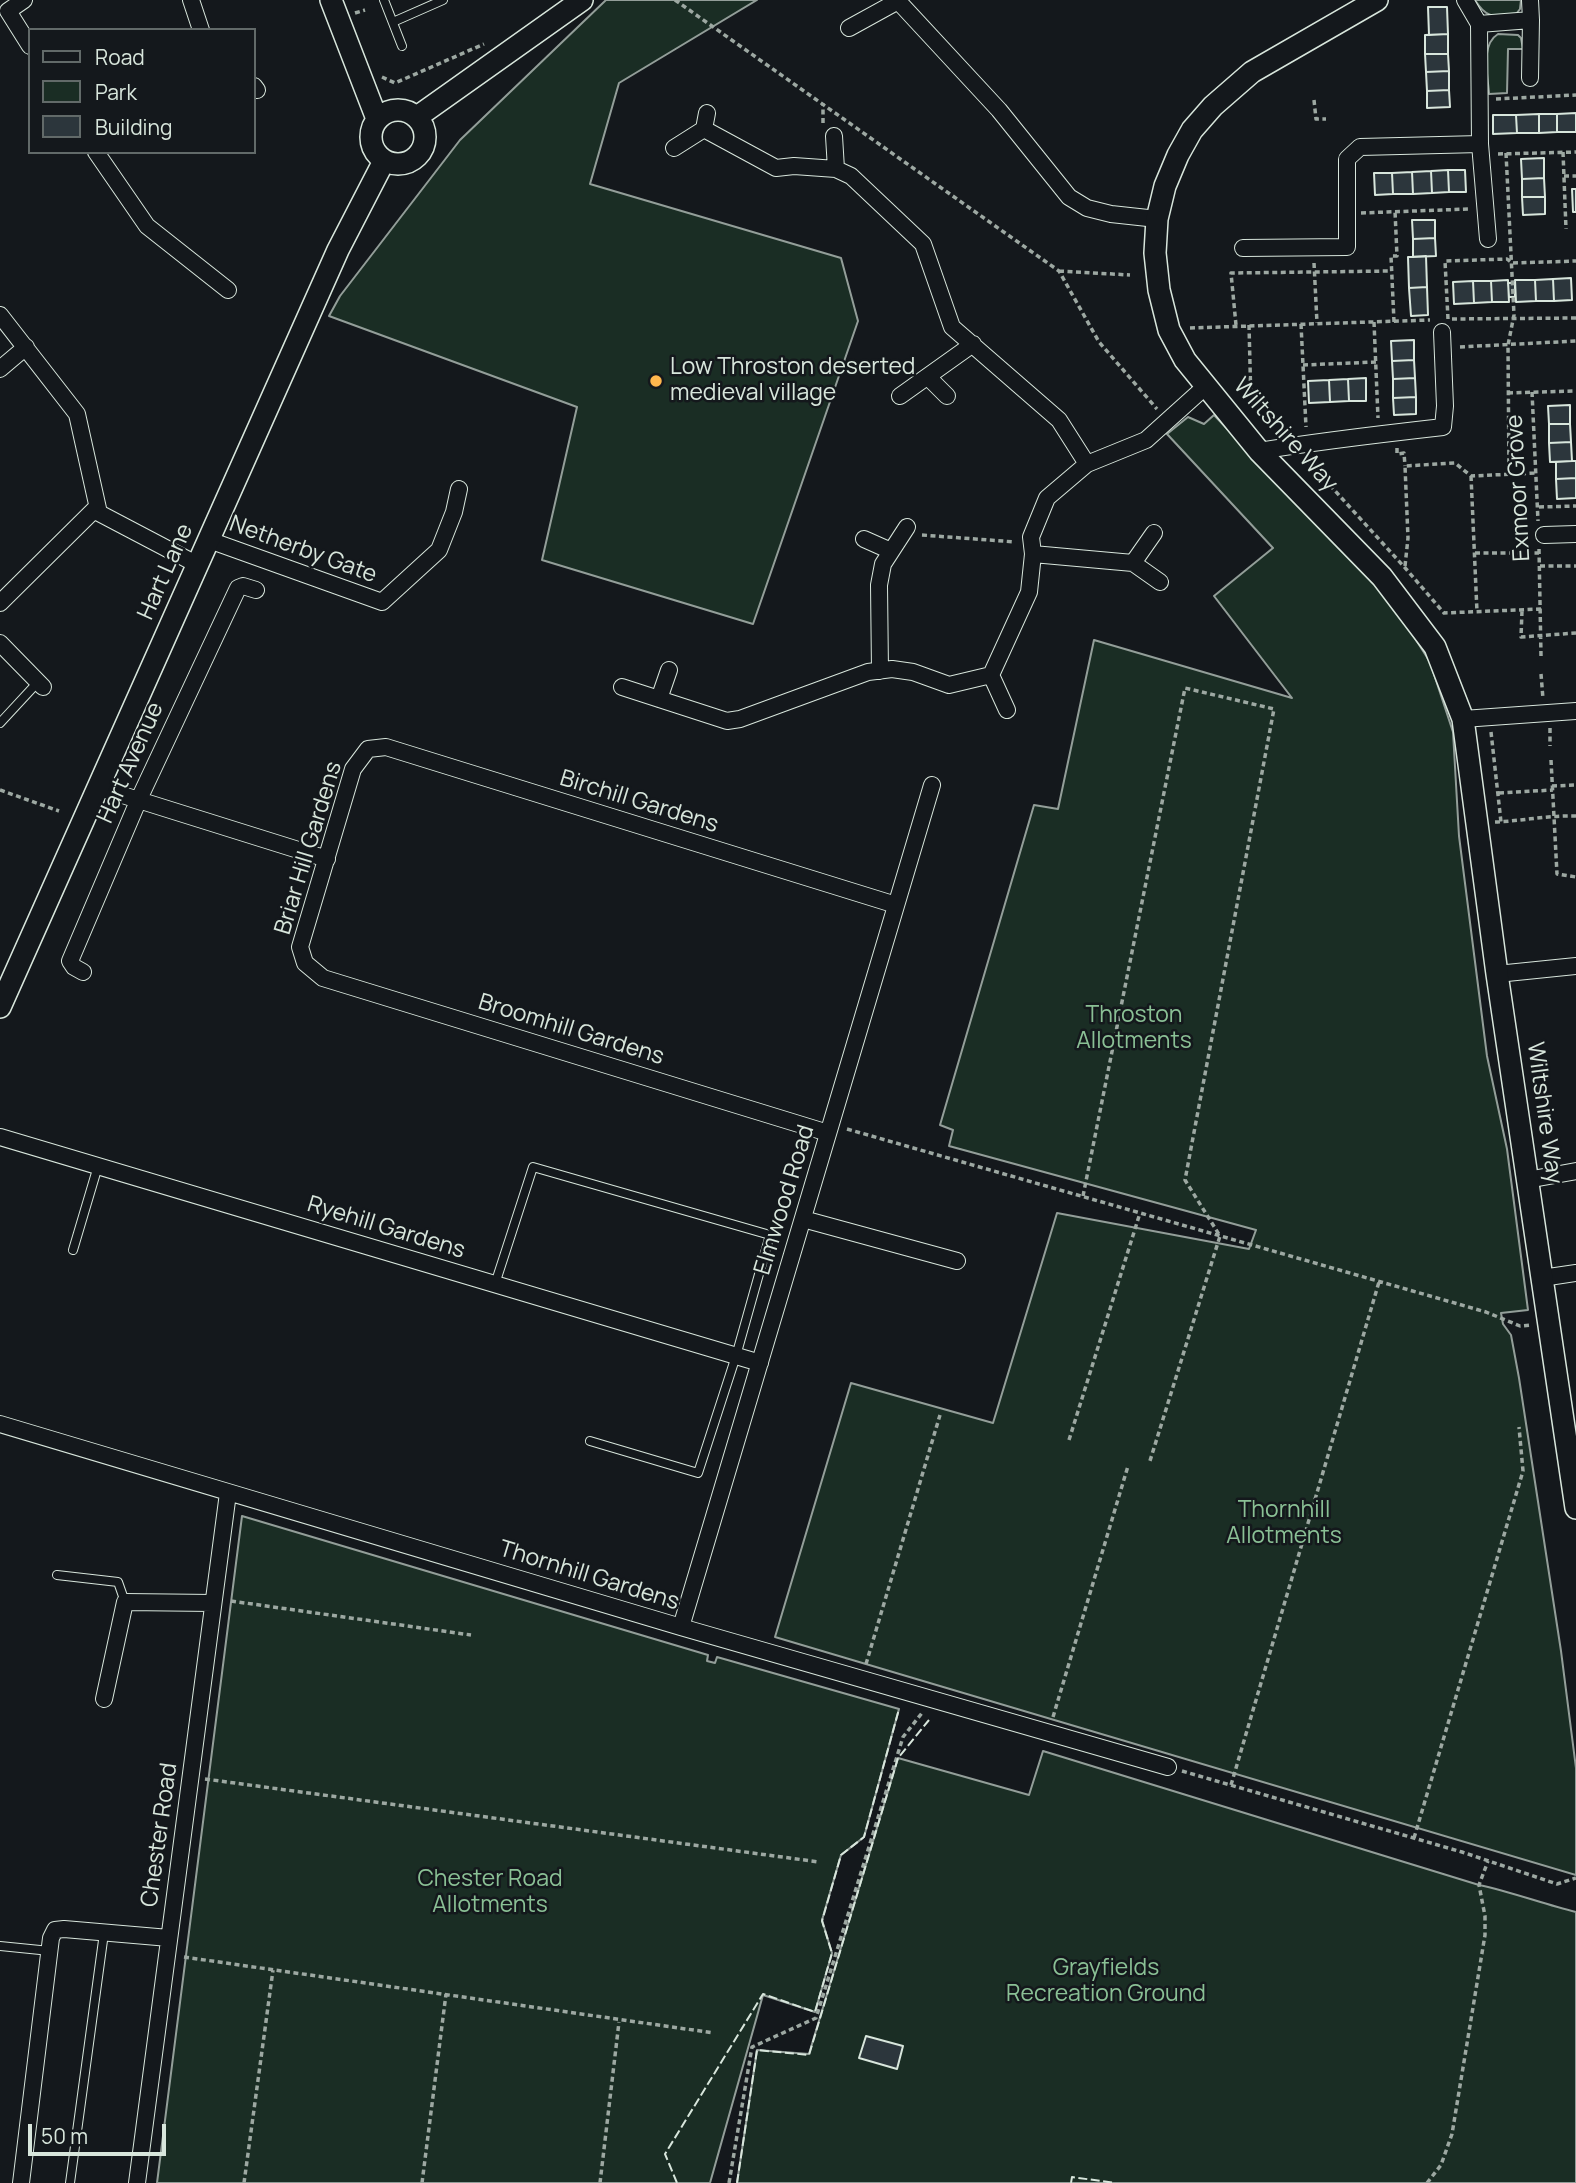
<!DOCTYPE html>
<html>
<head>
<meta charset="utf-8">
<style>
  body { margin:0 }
  #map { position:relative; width:1576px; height:2183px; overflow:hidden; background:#14181c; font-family:Manrope,sans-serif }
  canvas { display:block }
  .legend { position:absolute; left:28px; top:28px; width:228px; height:126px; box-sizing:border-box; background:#14181c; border:2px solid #626a69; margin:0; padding:9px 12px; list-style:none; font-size:21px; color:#d8e6dc }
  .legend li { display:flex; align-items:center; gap:14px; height:35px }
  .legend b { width:35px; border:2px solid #626a69 }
  .scale { position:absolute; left:28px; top:2124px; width:138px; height:32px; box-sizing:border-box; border:4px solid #d8e6dc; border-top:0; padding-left:9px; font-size:21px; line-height:24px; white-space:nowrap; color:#d8e6dc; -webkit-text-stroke:5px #14181c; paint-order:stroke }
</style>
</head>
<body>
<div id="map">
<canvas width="1576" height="2183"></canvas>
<ul class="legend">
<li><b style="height:9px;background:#14181c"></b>Road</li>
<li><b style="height:19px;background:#1a2d24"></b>Park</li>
<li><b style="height:19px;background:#2c363c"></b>Building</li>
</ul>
<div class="scale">50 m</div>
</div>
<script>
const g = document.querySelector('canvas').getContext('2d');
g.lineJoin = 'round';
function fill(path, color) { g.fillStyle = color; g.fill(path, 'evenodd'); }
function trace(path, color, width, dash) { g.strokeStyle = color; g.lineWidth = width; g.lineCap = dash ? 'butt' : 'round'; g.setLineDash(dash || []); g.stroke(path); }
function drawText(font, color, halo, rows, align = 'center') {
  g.font = font + ' Manrope,sans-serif'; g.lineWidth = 5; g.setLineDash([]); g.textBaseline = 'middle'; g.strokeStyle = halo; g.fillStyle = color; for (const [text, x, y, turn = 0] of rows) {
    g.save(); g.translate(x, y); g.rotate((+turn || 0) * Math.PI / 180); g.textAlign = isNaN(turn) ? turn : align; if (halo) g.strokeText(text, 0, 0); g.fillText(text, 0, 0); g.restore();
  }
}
const green = new Path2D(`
  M606,0H757L619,83L590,184L841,258L858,321L753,624L542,560L577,407L329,316L340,296L460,140Z
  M1475,0H1521L1520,9L1516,14C1495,16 1487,20 1475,0Z
  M1498,34L1518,35L1521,38L1523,49H1508L1507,93L1489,94C1488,76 1480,45 1498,34Z
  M1214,415L1392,602L1430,662L1453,732L1459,836L1487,1056L1507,1149L1528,1310L1501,1313L1503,1324L1511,1335L1519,1378L1561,1651L1576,1768V1875L775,1637L851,1383L993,1423L1057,1213L1249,1249L1256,1230L949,1146L953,1130L940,1125L1034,805L1058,809L1094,640L1292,698L1214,596L1273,548L1167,434L1188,417L1204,424Z
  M242,1516L708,1655L707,1661L715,1663L717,1657L899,1709L864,1837L841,1855L822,1920L832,1953L815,2012L763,1995L710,2183H157Z
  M1043,1751L1479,1885C1512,1892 1543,1904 1576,1912V2183H737L757,2050L809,2054L898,1758L1029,1795Z`);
const building = new Path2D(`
  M1428,7H1447L1448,34L1429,35Z
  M1448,34V54H1425V35Z
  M1425,54H1448L1449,71L1426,72Z
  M1449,71V90L1427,91L1426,72Z
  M1449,90L1450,107L1427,108V91Z
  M1576,113V132H1557V114Z
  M1539,114H1557V132L1539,133Z
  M1539,114V133H1517L1516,115Z
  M1493,115H1516L1517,133L1493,134Z
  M1544,158V178L1522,179L1521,159Z
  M1448,170H1465L1466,192H1449Z
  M1448,170L1449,192L1432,193L1431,171Z
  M1431,171L1432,193L1413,194L1412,172Z
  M1412,172L1413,194H1393L1392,173Z
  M1374,173H1392L1393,194L1375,195Z
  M1544,178L1545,197H1522V179Z
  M1572,189H1576V212H1573Z
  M1522,197H1545V214L1523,215Z
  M1412,220H1435V238L1413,239Z
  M1435,238L1436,256L1413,257V239Z
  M1426,256L1427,287L1409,288L1408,257Z
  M1571,278L1572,300L1554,301L1553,279Z
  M1553,279L1554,301H1536L1535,280Z
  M1508,280L1509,302H1492L1491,281Z
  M1515,280H1535L1536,301L1516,302Z
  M1473,281H1491L1492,302L1474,303Z
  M1473,281L1474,303L1454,304L1453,282Z
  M1508,283H1515V297H1509Z
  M1427,287L1428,315L1411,316L1409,288Z
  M1414,340V360L1392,361L1391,341Z
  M1414,360L1415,378L1393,379L1392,361Z
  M1366,378V401H1349L1348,379Z
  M1415,378L1416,397L1393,398V379Z
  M1348,379L1349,401L1330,402L1329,380Z
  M1329,380L1330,402L1309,403L1308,381Z
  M1416,397V414L1394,415L1393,398Z
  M1570,405V424H1549L1548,406Z
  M1549,424H1570L1571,442L1549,443Z
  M1571,442L1572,461L1550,462L1549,443Z
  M1572,461H1576V478L1556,479V462Z
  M1576,478V498L1557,499L1556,479Z
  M866,2036L903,2046L897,2069L859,2058Z`);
const path = new Path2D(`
  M675,0L1059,271L1099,342L1157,409
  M355,13L365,10
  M382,77L395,83L484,44
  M1496,99L1576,95
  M1314,100L1316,119H1326
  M823,123V103
  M1563,152L1566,229
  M1506,153L1514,315L1508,345L1509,475
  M1498,154L1576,152
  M1564,176H1576
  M1361,213L1469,209
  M1314,263L1317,323
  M1059,271L1130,275
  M1448,319L1445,261L1507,259L1512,263L1576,261
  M1452,319L1576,318
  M1374,322L1378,418
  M1394,322L1391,256H1397L1395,211
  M1301,324L1306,427
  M1236,325L1231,273L1391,271
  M1249,325L1251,404
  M1190,328L1430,320
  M1460,347L1576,341
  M1303,365L1376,362
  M1532,392L1538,521
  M1508,393L1576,391
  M1397,448V454L1404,453L1405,466
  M1307,460L1407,570L1444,613L1541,609
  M1471,476L1477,612
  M1539,507L1576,506
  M922,535L1015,542
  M1539,549L1541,656
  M1475,553H1539
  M1405,566L1408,538L1405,466L1455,463L1471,476L1536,473
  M1540,566H1576
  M1522,611L1521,637L1576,633
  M1541,674L1543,699
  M1550,728V746
  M1491,732L1501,822
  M1551,760L1557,874L1576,877
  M1552,786L1576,785
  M0,790L59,811
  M1499,793L1553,790
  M1495,822C1522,821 1549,815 1576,816
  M847,1129L1486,1312L1520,1326L1531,1325
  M1083,1196L1185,688L1274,709L1185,1180L1220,1236L1149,1464
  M1069,1440L1140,1213
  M231,1601L471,1635
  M866,1664L940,1415
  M1053,1717L1128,1466
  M1182,1771L1462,1852L1557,1884L1576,1878
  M205,1779L819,1862
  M1231,1785L1379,1282
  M1414,1838L1523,1471L1519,1427
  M184,1957L714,2033
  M244,2183L273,1970
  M422,2183L446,1994
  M600,2183L619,2022
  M729,2183L752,2047L816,2018L903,1737L922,1713
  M1427,2183L1441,2165L1452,2134L1485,1935V1916L1479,1885L1488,1861`);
const service = new Path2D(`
  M384,0L402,46
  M393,22L443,0
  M0,723L38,682
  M73,1250L98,1166
  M495,1284L533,1167L770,1235L736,1356L698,1473L590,1441
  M57,1575L118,1582L125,1602
  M0,1946L50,1951
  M70,2183L104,1933`);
const minor = new Path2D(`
  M24,0L8,11L30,46
  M191,0L201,30
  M1465,0L1479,24
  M849,28L898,1L999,110L1069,197L1087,208L1111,214L1157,219
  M1530,78L1531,20
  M254,86L257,90
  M704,129L776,168L794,166L836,169L851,176L923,244L952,327L1059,420L1087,464
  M834,136L836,169
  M674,148L704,129L707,113
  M96,152L147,226L228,290
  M1488,239L1480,144L1479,24L1531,20L1530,0
  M1243,248L1347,247V159L1360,147L1480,144
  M0,315L77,414L99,513L198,565
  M0,369L26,347
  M928,377L947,396
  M900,396L973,344
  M1259,451C1320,441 1381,434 1443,427L1445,406L1442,332
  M1544,535L1576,534
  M864,539L891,551
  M209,540L382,602L439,550L454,512L459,489
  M1033,554L1133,563L1160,582
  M1133,563L1154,533
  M0,603L97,507
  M0,643L43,687
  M880,671L879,585L883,564L907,527
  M991,675L1007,710
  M622,687L727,721L740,719L868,672L892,669L913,672L949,685L991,675L1029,592L1033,554L1031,537L1047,498L1087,464L1146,440L1206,386
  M659,699L669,670
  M1463,719L1576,711
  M97,787L327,859
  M83,972L74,967L70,961L139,799L238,588L243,586L256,590
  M1497,974L1576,966
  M828,1133L323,978L305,963L300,947L353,769L368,749L386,747L896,905
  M0,1137L760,1363
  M1527,1180L1576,1171
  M803,1219L957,1261
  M1542,1278L1576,1273
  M0,1424L681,1627L1168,1767
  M681,1627L932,785
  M104,1699L125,1602L213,1603
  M21,2183L51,1938L55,1930L64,1929L169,1938
  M137,2183L228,1493`);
const tertiary = new Path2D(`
  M331,0L377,119
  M1377,0L1252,72L1213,106L1192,130L1178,155L1165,186L1157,219L1155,253L1159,290L1169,330L1185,360L1259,451L1382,577L1435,647L1463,719L1497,974L1576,1508
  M371 137a27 27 0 1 1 54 0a27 27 0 1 1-54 0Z
  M417,117L582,0
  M0,1007L338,250L384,161`);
const fence = new Path2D(`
  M677,2183L665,2154L763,1994L815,2012L832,1953L822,1921L841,1855L864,1837L899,1709
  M737,2183L757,2050L809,2055L898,1758L929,1720
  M1071,2183L1072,2177L1115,2183`);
const markers = [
  [656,381,7,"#ffb74d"]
];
const poiNames = [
  ["Low Throston deserted",670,368],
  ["medieval village",670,394]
];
const streetNames = [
  ["Wiltshire Way",1285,435,48],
  ["Exmoor Grove",1519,488,-93],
  ["Netherby Gate",303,550,20],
  ["Hart Lane",166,572,-66],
  ["Hart Avenue",131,763,-66],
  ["Birchill Gardens",639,802,17],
  ["Briar Hill Gardens",309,848,-73],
  ["Broomhill Gardens",571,1030,17],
  ["Wiltshire Way",1544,1113,82],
  ["Elmwood Road",785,1200,-73],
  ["Ryehill Gardens",386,1228,17],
  ["Thornhill Gardens",589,1576,17],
  ["Chester Road",160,1835,-82]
];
const parkNames = [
  ["Throston",1134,1016],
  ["Allotments",1134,1042],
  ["Thornhill",1284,1511],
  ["Allotments",1284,1537],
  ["Chester Road",490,1880],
  ["Allotments",490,1906],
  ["Grayfields",1106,1969],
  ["Recreation Ground",1106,1995]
];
fill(green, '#1a2d24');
trace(green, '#939e99', 2);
fill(building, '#2c363c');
trace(building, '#d8e6dc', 2);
trace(service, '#d8e6dc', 10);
trace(minor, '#d8e6dc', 18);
trace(tertiary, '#d8e6dc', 24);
trace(path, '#9da8a2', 3.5, [5, 3.5]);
trace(service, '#14181c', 8);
trace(minor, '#14181c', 16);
trace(tertiary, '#14181c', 21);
trace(fence, '#d8e6dc', 2, [9, 3.5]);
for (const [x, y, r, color] of markers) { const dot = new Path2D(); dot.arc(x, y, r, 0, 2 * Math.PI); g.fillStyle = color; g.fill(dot); trace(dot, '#14181c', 2.5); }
drawText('23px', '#d8e6dc', '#14181c', poiNames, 'left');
drawText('23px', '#d8e6dc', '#14181c', streetNames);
drawText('23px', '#8ac095', '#14181c', parkNames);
</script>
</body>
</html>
